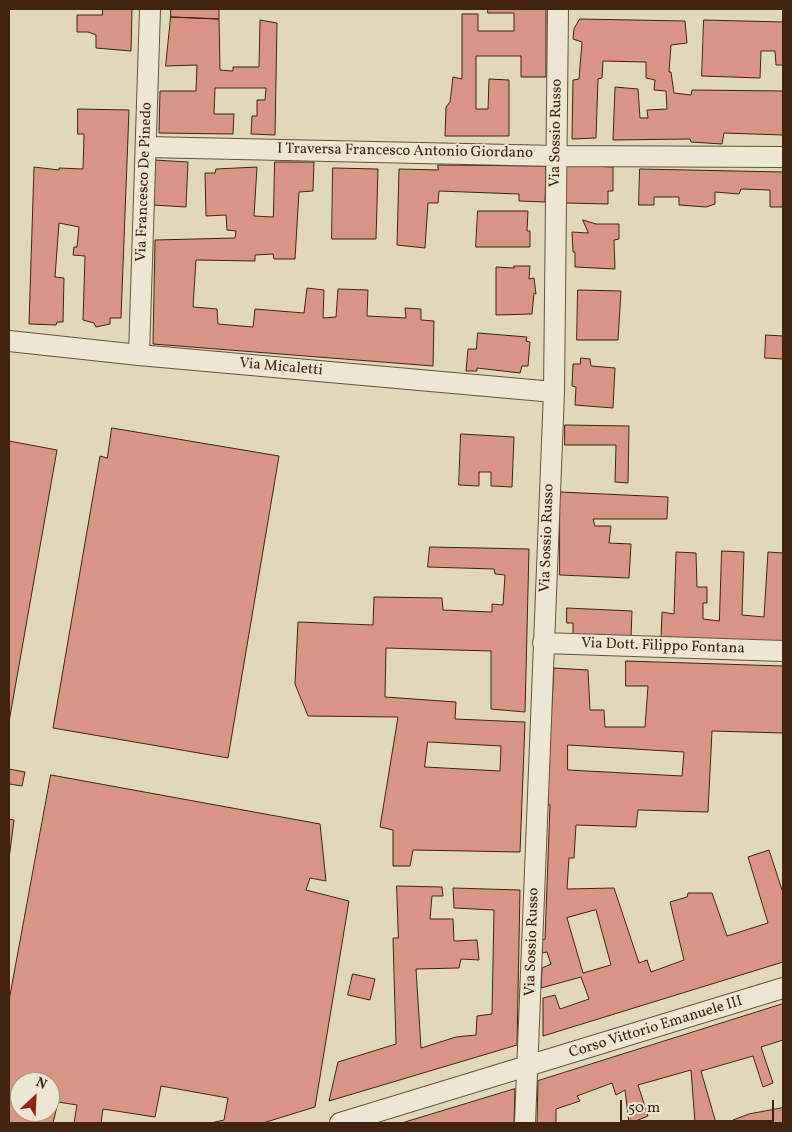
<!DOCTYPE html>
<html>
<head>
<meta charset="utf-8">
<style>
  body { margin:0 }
  #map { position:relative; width:792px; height:1132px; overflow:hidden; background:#e1d8ba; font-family:Vollkorn,serif }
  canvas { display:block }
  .frame { position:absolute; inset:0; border:10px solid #412310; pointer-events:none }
  .north { position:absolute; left:10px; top:1072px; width:50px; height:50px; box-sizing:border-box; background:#ece6d2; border:1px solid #a89884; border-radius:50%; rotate:25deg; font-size:14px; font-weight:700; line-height:20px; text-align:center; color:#412310 }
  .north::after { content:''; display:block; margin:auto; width:18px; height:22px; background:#8f2418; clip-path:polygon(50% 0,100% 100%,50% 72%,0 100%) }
  .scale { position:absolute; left:620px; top:1100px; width:154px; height:22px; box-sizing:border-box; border:2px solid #412310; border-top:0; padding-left:6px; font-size:15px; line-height:18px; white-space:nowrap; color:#412310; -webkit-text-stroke:4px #ece6d2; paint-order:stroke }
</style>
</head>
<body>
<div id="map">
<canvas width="792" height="1132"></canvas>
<div class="frame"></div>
<div class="north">N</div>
<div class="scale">50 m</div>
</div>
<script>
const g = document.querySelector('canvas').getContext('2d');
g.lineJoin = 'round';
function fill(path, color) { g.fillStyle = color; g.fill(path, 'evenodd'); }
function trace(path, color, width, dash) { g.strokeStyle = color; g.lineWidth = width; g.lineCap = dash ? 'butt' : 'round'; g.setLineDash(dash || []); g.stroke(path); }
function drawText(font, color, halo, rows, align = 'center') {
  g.font = font + ' Vollkorn,serif'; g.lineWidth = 4; g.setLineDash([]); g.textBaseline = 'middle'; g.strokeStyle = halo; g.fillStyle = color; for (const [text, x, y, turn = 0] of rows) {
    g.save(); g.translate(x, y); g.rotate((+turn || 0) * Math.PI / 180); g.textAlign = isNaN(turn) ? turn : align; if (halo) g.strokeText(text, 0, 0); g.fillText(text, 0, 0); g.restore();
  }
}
const building = new Path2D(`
  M103,9H132L131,51L96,48V35L88,32H77V15H102Z
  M171,9H219V19L171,17Z
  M488,9H546V77H521V56H476V109H488L489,79L509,80V136H445L446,107L450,102L453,77L462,79V14H478V31H514V13H488Z
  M171,17L219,19L220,70L233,71V67H259L260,20L277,23L275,135L251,134L252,116H257V100H265L266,88H215L214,114H234L233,134L159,133L160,91H196L197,65L166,66Z
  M580,19L685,21L687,43L671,45L669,72H671L674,93L691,95L692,90L783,91V135L724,133L722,144L691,142L690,139L613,140L615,87L638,89L640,118H648L647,110L667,109L666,91L654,90L655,80L646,78V62L603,61L602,78L598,79L596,138L572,139L573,80L579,79L582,42L573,39L574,29Z
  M704,20L783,22V65H776L775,51H761L760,78L702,76Z
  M78,109L129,110L121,318H110V324L96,327L94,323L83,320L85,256L73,255L74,247H77L79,227L59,223L55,277L64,278L63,322H57L56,325L29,324L34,167L59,170V168L83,169L84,134H78Z
  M154,160L188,162L186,207L153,205Z
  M275,162H314L313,191L299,192L295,259H274L273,254L255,255V261L196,260L193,307L217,309L218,324L253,327L255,309L304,313L307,288L324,290L323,318L336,317L338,289L368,290L367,316L406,318L405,308L421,309V320L434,321L433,366L153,344L155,240L235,238L236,231L227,230L226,215L206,216L205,173H215L216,169L257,167L254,216L273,217Z
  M438,165L546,166L545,202L519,201V194L439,191L438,203H428L425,248L397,245L399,169L438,170Z
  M567,165L613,167V191H608V204L566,203Z
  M333,168L378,169L376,239H332Z
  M640,169L783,172V207H770V190L741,189L739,194L715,192V204L706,207L679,205V197H654V205H639Z
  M478,211H528L527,231H530V247H476Z
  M583,220L596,224H619V239L614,240L615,269L575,267V252H573L572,232L588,233Z
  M514,266H530L529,279L534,278L536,294L534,293L532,314L496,315V267L514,268Z
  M578,290L621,291L618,340H577Z
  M478,333L527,337L526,341L530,342L528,366H522L520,373L477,368V371H466L468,349H476Z
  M766,335L783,336V359L765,358Z
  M581,358L590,359L591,366L615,368L613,408L575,405L576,387L572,386L573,364H580Z
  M565,425L629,426L628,483L615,482L616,445H565Z
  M112,428L279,456L228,758L53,728L100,456L107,458Z
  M461,434L514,437L512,487L491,486V472H479V486L459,485Z
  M9,441L57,450L9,722Z
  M560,492L668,497L667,519H593L595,526H611L609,543L631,544L629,578L560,575Z
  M430,547L529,549L525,712L491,709V651L386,648L385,697L456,702L455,719L525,722L520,852L413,850L410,866H393V830L380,827L398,717L308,716L295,684L298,622L373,625L374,597L442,598L443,610L492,612V604L503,605L505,575L495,574L494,569L428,567ZM428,742L501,746L500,771L425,767Z
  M722,551L744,552L742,615L764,617L768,552L783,553V641L661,639L662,612L674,614L676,552L696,553L697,587H707V603H703V619L719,621Z
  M567,608L632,611L631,638L573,636V623H567Z
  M626,661L783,666V733L712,731L708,812L638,810L636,827L576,825L574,858H569L567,889L614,888L639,963L647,960L651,972L684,960L670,902L687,897L688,893H712L727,936L768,923L748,857L769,850L783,893V962L543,1036V998L555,995L560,1009L589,999L581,977L541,988L542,968L551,964L547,952L542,953V940L545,939L550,805L546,804L554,668L588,670L590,710H604L605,727H645L648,686H626ZM568,745L684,752L682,776L568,770ZM596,910L611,965L583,973L567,918Z
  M9,769L25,772L22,786L9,784Z
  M51,775L320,824L326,881L310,878L306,890L349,901L315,1107L263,1123H211L224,1120L228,1098L161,1086L155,1117L103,1109L101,1123H74L77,1105L58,1102L53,1123H9V1001ZM20,1082H50V1112H20Z
  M9,819L14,820L9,859Z
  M397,886L442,887L443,896H432L430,919H453L454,941L477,940L479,960L461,959L459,968L416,969L421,1048L456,1037L476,1035L477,1016L492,1014L494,910L454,908L453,888L520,890L517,1045L329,1101L338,1062L396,1044L393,938H398Z
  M353,974L375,979L370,1000L348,995Z
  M783,1004V1040L761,1047L773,1083L763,1087L753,1056L701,1071L716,1123H695L691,1070L638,1085L648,1116L631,1123H629L625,1090L616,1095L612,1083L577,1096L580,1101L556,1109V1123H537L538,1081Z
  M515,1089L514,1123H402Z
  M783,1108V1123H734L733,1120L749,1114Z`);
const minor = new Path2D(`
  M146,147L557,156L783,157
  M9,341L139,355L554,392
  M139,355L150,9
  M543,643L783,651
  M340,1123L783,988
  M525,1123L554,392L558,9`);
const streetNames = [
  ["Via Sossio Russo",557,133,-89],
  ["I Traversa Francesco Antonio Giordano",405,152,1],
  ["Via Francesco De Pinedo",145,182,-88],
  ["Via Micaletti",281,368,5],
  ["Via Sossio Russo",548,538,-88],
  ["Via Dott. Filippo Fontana",663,647,2],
  ["Via Sossio Russo",533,942,-88],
  ["Corso Vittorio Emanuele III",656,1028,-17]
];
fill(building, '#d89583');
trace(building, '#412310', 1);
trace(minor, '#69503a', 22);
trace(minor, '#ece6d2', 20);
drawText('15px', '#412310', '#ece6d2', streetNames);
</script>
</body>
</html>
